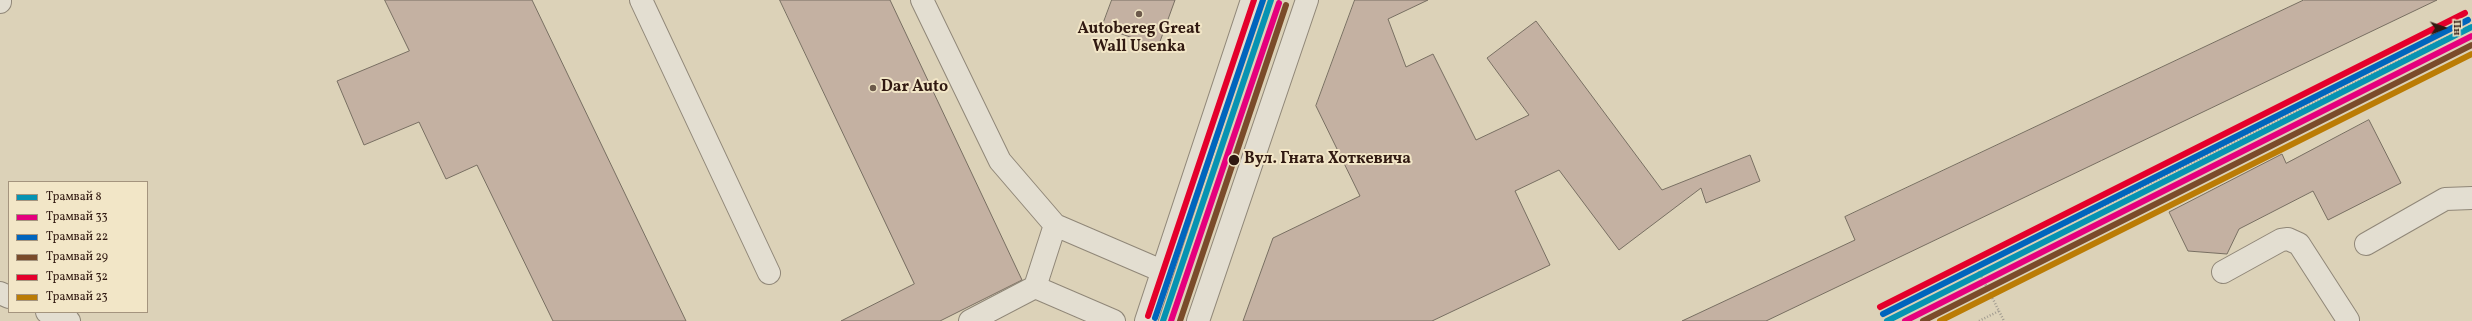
<!DOCTYPE html>
<html>
<head>
<meta charset="utf-8">
<style>
  body { margin:0 }
  #map { position:relative; width:2472px; height:321px; overflow:hidden; background:#dcd2b8; font-family:Vollkorn,serif }
  canvas { display:block }
  .legend { position:absolute; left:8px; top:181px; width:140px; height:132px; box-sizing:border-box; background:#f2e6c7; border:1px solid #a4947e; margin:0; padding:5px 7px; list-style:none; font-size:12px; color:#301911 }
  .legend li { display:flex; align-items:center; gap:8px; height:20px }
  .legend b { width:20px; border:1px solid #a4947e }
  .north { position:absolute; left:2424px; top:8px; width:40px; height:40px; -webkit-text-stroke:3px #f2e6c7; paint-order:stroke; rotate:88deg; font-size:11px; font-weight:700; line-height:16px; text-align:center; color:#301911 }
  .north::after { content:''; display:block; margin:auto; width:14px; height:18px; background:#301911; clip-path:polygon(50% 0,100% 100%,50% 72%,0 100%) }
</style>
</head>
<body>
<div id="map">
<canvas width="2472" height="321"></canvas>
<ul class="legend">
<li><b style="height:5px;background:#0793b2"></b>Трамвай 8</li>
<li><b style="height:5px;background:#e5007d"></b>Трамвай 33</li>
<li><b style="height:5px;background:#0065bd"></b>Трамвай 22</li>
<li><b style="height:5px;background:#7a4b2a"></b>Трамвай 29</li>
<li><b style="height:5px;background:#e4002b"></b>Трамвай 32</li>
<li><b style="height:5px;background:#bb7c05"></b>Трамвай 23</li>
</ul>
<div class="north">Пн</div>
</div>
<script>
const g = document.querySelector('canvas').getContext('2d');
g.lineJoin = 'round';
function fill(path, color) { g.fillStyle = color; g.fill(path, 'evenodd'); }
function trace(path, color, width, dash) { g.strokeStyle = color; g.lineWidth = width; g.lineCap = dash ? 'butt' : 'round'; g.setLineDash(dash || []); g.stroke(path); }
function drawText(font, color, halo, rows, align = 'center') {
  g.font = font + ' Vollkorn,serif'; g.lineWidth = 4; g.setLineDash([]); g.textBaseline = 'middle'; g.strokeStyle = halo; g.fillStyle = color; for (const [text, x, y, turn = 0] of rows) {
    g.save(); g.translate(x, y); g.rotate((+turn || 0) * Math.PI / 180); g.textAlign = isNaN(turn) ? turn : align; if (halo) g.strokeText(text, 0, 0); g.fillText(text, 0, 0); g.restore();
  }
}
const building = new Path2D(`
  M385,0H532L686,321H553L477,165L446,179L419,122L364,145L337,81L409,51Z
  M780,0H890L1022,280L940,321H841L914,284Z
  M1112,0H1175L1158,47L1102,27Z
  M1355,0H1428L1388,19L1406,67L1433,54L1476,140L1529,115L1487,58L1536,21L1662,190L1750,155L1760,181L1706,203L1701,188L1619,250L1559,170L1515,191L1550,265L1432,321H1243L1273,238L1360,196L1316,106Z
  M2304,0H2437L1766,321H1682L1855,240L1845,217Z
  M2369,120L2401,183L2328,220L2313,191L2239,229L2227,254L2188,251L2169,212L2282,154L2286,163Z`);
const path = new Path2D(`
  M1999,311L2004,321
  M1979,321L1999,311L1977,268L2472,25`);
const minor = new Path2D(`
  M641,0L769,273
  M922,0L1000,161L1055,225L1162,271
  M0,2V0
  M1055,225L1035,287L1114,321
  M2366,244L2445,199L2472,198
  M2223,272L2281,240L2288,239L2299,244L2348,320
  M0,293L9,297
  M47,312L69,321
  M970,321L1035,287
  M1146,321L1252,0
  M1198,321L1307,0`);
const tram1 = new Path2D(`
  M1163,321L1271,0
  M1887,321L2472,27`);
const tram2 = new Path2D(`
  M1171,321L1279,3
  M1905,321L2472,36`);
const tram3 = new Path2D(`
  M1883,314L2468,20
  M1155,318L1263,0`);
const tram4 = new Path2D(`
  M1180,321L1286,5
  M1923,321L2472,45`);
const tram5 = new Path2D(`
  M1880,307L2465,13
  M1148,316L1254,0`);
const tram6 = new Path2D(`
  M1940,321L2472,54`);
const markers = [
  [1139,14,4,"#6c5a4b"],
  [873,88,4,"#6c5a4b"],
  [1234,160,6,"#301911"]
];
const poiNames = [
  ["Autobereg Great",1139,30],
  ["Wall Usenka",1139,48],
  ["Dar Auto",881,88,"left"]
];
const stopNames = [
  ["Вул. Гната Хоткевича",1244,160]
];
fill(building, '#c4b1a2');
trace(building, '#786f62', 1);
trace(minor, '#908778', 24);
trace(path, '#a29c91', 2.5, [1, 2]);
trace(minor, '#e3ded1', 22);
trace(tram1, '#0793b2', 6);
trace(tram2, '#e5007d', 6);
trace(tram3, '#0065bd', 6);
trace(tram4, '#7a4b2a', 6);
trace(tram5, '#e4002b', 6);
trace(tram6, '#bb7c05', 6);
for (const [x, y, r, color] of markers) { const dot = new Path2D(); dot.arc(x, y, r, 0, 2 * Math.PI); g.fillStyle = color; g.fill(dot); trace(dot, '#f2e6c7', 1.5); }
drawText('bold 16px', '#301911', '#f2e6c7', poiNames);
drawText('bold 16px', '#301911', '#f2e6c7', stopNames, 'left');
</script>
</body>
</html>
